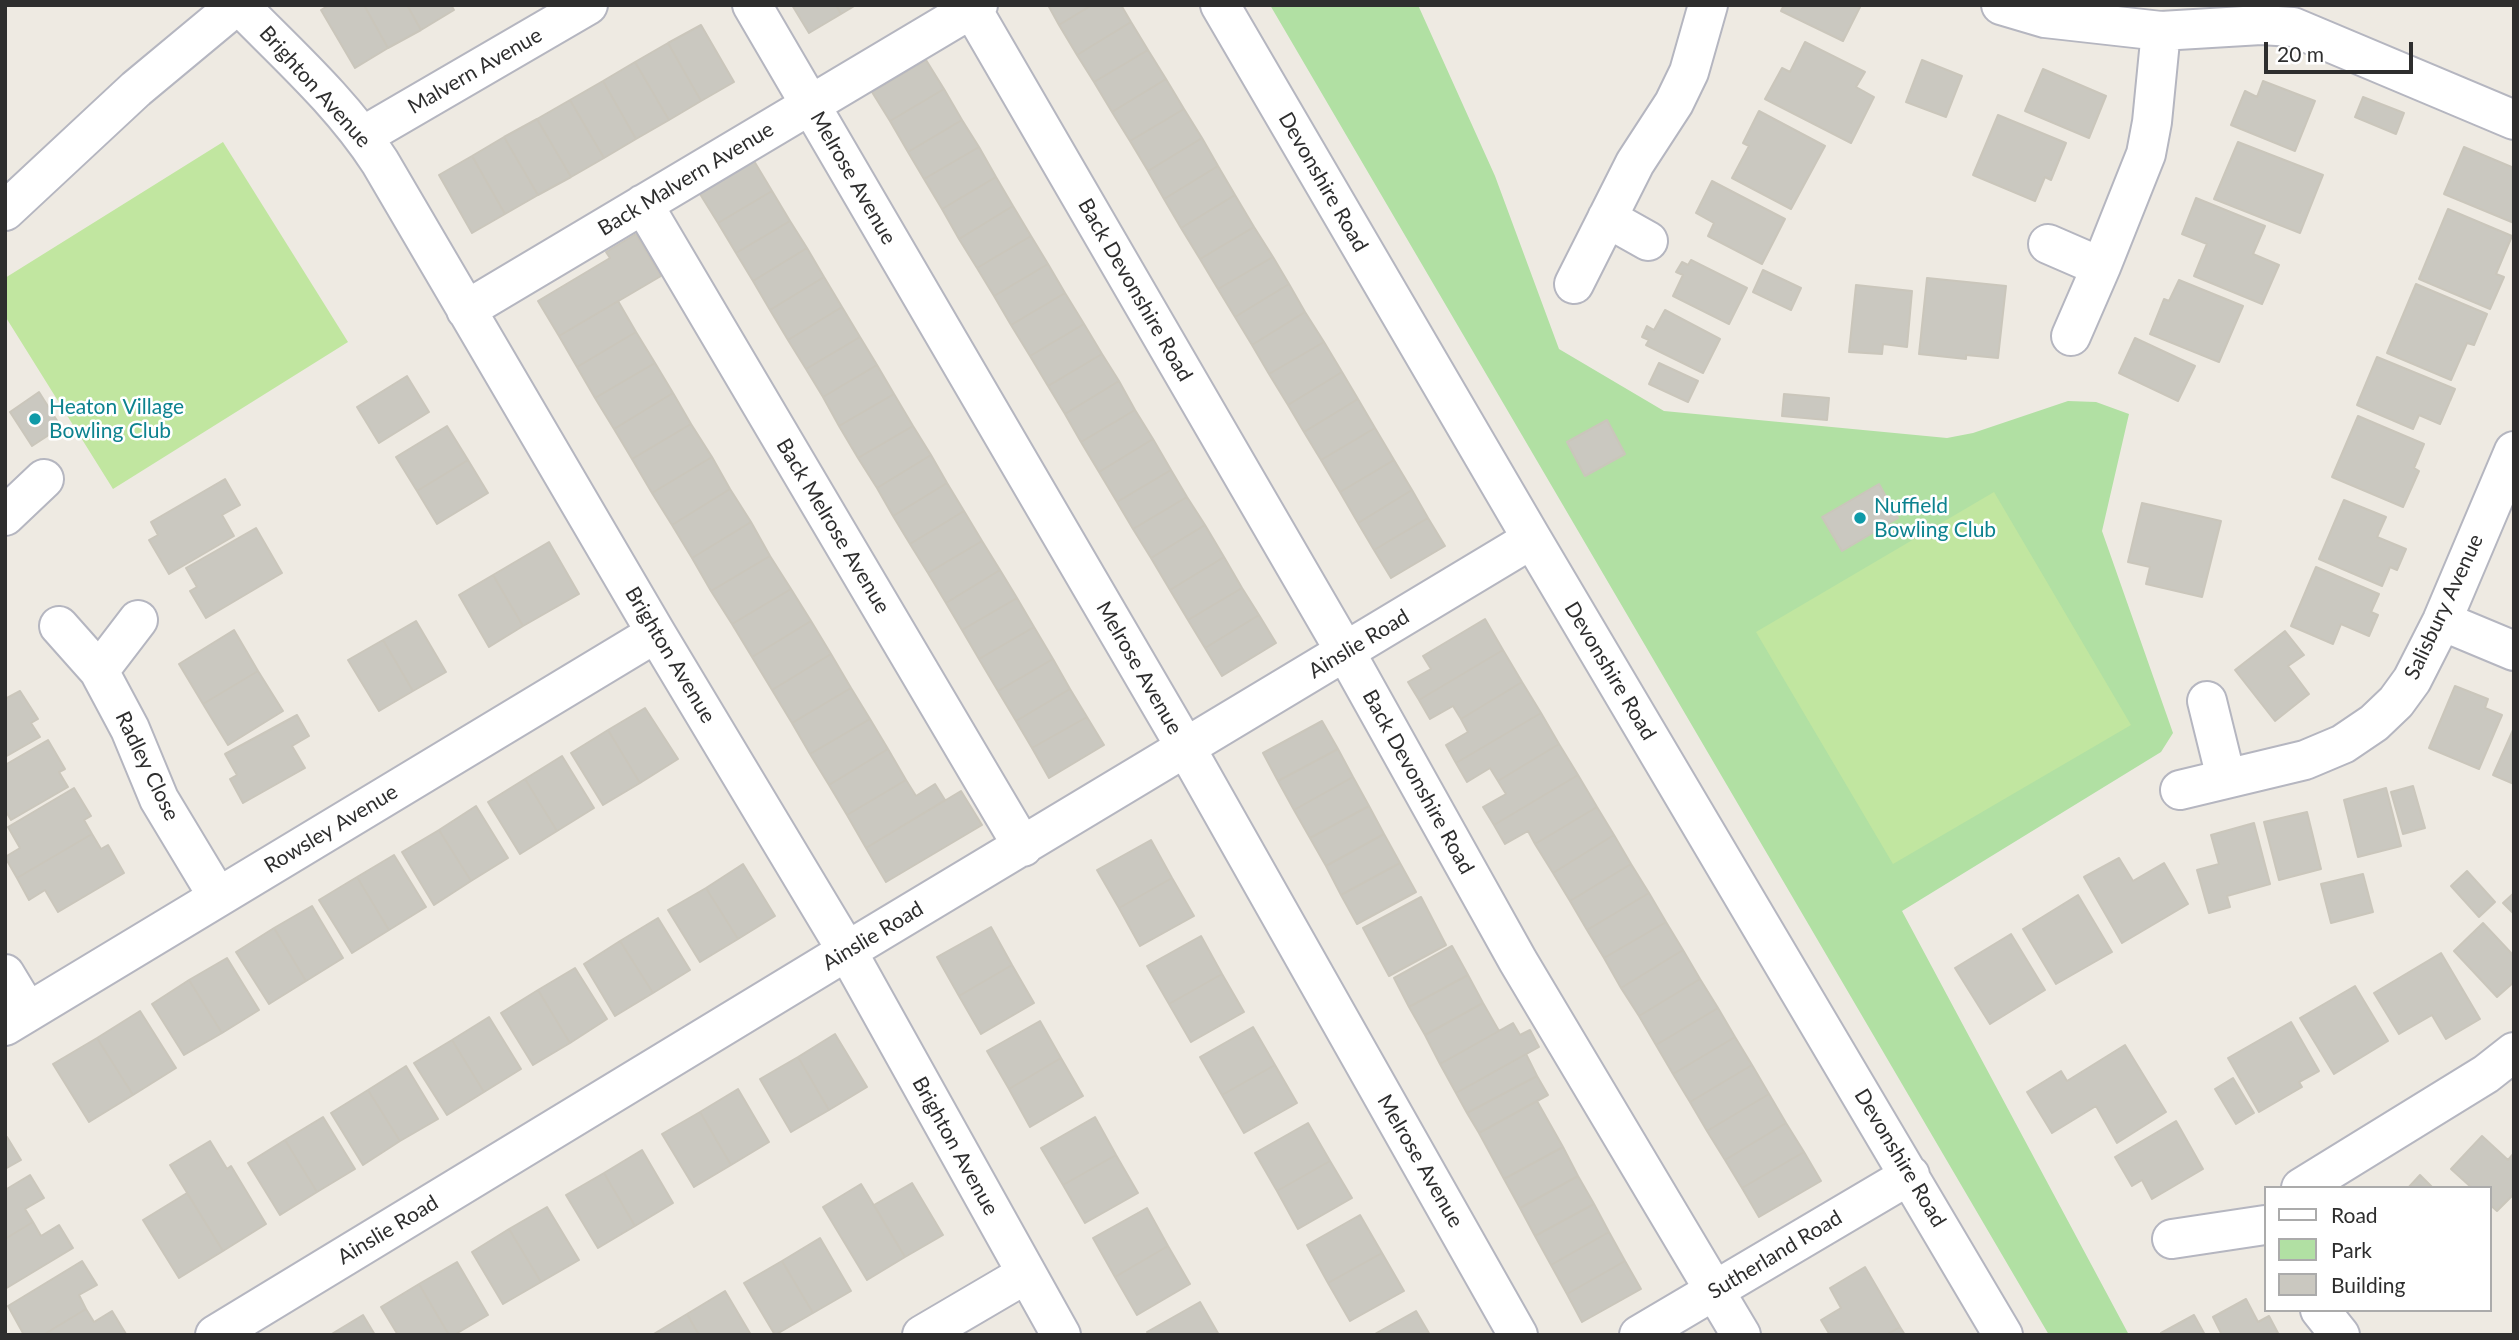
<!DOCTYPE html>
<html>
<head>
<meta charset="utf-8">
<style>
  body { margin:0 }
  #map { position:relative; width:2519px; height:1340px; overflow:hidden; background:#eeeae2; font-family:Lato,sans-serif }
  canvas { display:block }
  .frame { position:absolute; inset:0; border:7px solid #2e2e2e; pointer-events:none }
  .legend { position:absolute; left:2264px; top:1186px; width:228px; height:126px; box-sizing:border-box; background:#fff; border:2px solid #ababab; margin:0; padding:9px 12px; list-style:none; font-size:21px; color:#2e2e2e }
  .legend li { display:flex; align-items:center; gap:14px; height:35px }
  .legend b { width:35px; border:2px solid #ababab }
  .scale { position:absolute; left:2264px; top:42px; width:149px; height:32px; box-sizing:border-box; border:4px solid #2e2e2e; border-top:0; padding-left:9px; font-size:21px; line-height:24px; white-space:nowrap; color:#2e2e2e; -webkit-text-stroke:5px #fff; paint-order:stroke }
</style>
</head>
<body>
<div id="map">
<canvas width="2519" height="1340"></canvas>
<div class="frame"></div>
<ul class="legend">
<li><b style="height:9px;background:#fff"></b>Road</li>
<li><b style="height:19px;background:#b1e0a3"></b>Park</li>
<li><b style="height:19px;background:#cac8c0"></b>Building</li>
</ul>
<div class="scale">20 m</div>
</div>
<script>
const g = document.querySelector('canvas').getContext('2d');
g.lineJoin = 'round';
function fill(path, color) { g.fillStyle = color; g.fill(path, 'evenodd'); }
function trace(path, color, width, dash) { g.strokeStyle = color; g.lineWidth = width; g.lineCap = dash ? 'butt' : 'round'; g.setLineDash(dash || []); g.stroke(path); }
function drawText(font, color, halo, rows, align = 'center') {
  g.font = font + ' Lato,sans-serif'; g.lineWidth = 5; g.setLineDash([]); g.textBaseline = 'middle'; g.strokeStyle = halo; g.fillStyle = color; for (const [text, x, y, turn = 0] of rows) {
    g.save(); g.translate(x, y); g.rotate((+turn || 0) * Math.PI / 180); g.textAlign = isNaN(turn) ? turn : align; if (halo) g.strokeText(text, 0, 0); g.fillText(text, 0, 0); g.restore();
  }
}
const green = new Path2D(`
  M1270,5H1418L1495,176L1559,349L1664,411L1947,438L1973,433L2068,401L2096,402L2129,414L2102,531L2173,733L2161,752L1902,911L2129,1335H2049Z`);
const pitch = new Path2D(`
  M223,142L348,342L113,489L5,316V278Z
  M1994,492L2131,725L1893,864L1756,632Z`);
const building = new Path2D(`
  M329,5H364L388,48L355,68L321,10Z
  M364,5H407L421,30L388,48Z
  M407,5H451L454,10L421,30Z
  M792,5H836L841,14L809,33Z
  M836,5H856L841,14Z
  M1048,5H1092L1059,25Z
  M1092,5H1121L1131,22L1077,55L1059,25Z
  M1784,5H1861L1843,41L1781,11Z
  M1131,22L1148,50L1094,82L1077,55Z
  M701,25L734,82L701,101L668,43Z
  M1805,42L1865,72L1856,87L1874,97L1851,143L1765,99L1782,68L1790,72Z
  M668,43L701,101L669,120L635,62Z
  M1148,50L1166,79L1112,112L1094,82Z
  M926,60L944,89L890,121L872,92Z
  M1922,60L1962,76L1946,117L1906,102Z
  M635,62L669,120L636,139L603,81Z
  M2043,69L2106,96L2089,138L2025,111Z
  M1166,79L1184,109L1130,141L1112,112Z
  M603,81L636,139L604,158L570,100Z
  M2263,81L2315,101L2295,151L2231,125L2245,91L2257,97Z
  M944,89L962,120L908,152L890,121Z
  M2363,97L2404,113L2396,134L2355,117Z
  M570,100L604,158L571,177L537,119Z
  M1184,109L1202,138L1148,171L1130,141Z
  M1759,111L1825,146L1791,209L1732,178L1749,146L1743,143Z
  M1998,115L2066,143L2051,180L2045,177L2035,201L1973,175Z
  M537,119L571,177L538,195L504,137Z
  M962,120L979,147L924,179L908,152Z
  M504,137L538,195L505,214L472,156Z
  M1202,138L1218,166L1164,199L1148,171Z
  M2238,142L2323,175L2300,233L2214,199Z
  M979,147L996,177L942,209L924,179Z
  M2464,147L2514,168V223L2444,194Z
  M472,156L505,214L472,233L439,175Z
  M754,161L772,191L718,223L700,194Z
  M1218,166L1235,195L1181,228L1164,199Z
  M996,177L1013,206L959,239L942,209Z
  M1712,181L1785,219L1762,264L1708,236L1714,223L1696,213Z
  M772,191L790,221L736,253L718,223Z
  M1235,195L1254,227L1200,259L1181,228Z
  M2196,198L2265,226L2253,254L2279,265L2262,304L2194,276L2207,244L2182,234Z
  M1013,206L1031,236L977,268L959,239Z
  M2448,209L2512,236L2496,274L2504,277L2490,309L2419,279Z
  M790,221L807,248L753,281L736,253Z
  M1254,227L1273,257L1218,289L1200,259Z
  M636,234L661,276L559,336L538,301L610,258L606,252Z
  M1031,236L1048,264L994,296L977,268Z
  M807,248L824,277L770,310L753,281Z
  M1273,257L1289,284L1235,317L1218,289Z
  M1691,260L1747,288L1729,324L1673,296L1683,275L1676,272L1682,262L1688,265Z
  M1048,264L1065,293L1011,325L994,296Z
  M1763,270L1801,288L1791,310L1753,292Z
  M824,277L842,307L788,340L770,310Z
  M1927,278L2006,286L1998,358L1966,355V359L1919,354Z
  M2179,280L2243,306L2219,362L2150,334L2164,299L2169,301Z
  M1289,284L1305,312L1252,345L1235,317Z
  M2416,284L2487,314L2474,345L2467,343L2451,380L2387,353Z
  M1856,285L1912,291L1907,347L1883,344L1882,354L1849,352Z
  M1065,293L1084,324L1030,356L1011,325Z
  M618,301L636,332L577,367L559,336Z
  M842,307L860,337L806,369L788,340Z
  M1665,310L1720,339L1703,373L1646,345L1649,340L1642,337L1647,326L1654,330Z
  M1305,312L1324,342L1269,374L1252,345Z
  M1084,324L1102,354L1048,386L1030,356Z
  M636,332L655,363L595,398L577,367Z
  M860,337L877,365L823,397L806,369Z
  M2135,338L2195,366L2178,401L2119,373Z
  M1324,342L1342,372L1288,405L1269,374Z
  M1102,354L1119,381L1065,414L1048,386Z
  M2377,357L2455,389L2440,424L2419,415L2413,429L2357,405Z
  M655,363L673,393L614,429L595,398Z
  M1659,363L1698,381L1688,402L1649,384Z
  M877,365L894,394L839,426L823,397Z
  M1342,372L1358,399L1304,432L1288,405Z
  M407,376L429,412L379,443L357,407Z
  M1119,381L1135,410L1081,442L1065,414Z
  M39,392L61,427L32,446L10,412Z
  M673,393L691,424L632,459L614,429Z
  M894,394L913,426L858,458L839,426Z
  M1784,394L1829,398L1827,420L1782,416Z
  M1358,399L1375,428L1321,460L1304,432Z
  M1135,410L1153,439L1099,472L1081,442Z
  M2358,416L2424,444L2414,468L2419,471L2403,507L2332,477Z
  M1607,420L1625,454L1585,476L1567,442Z
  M691,424L712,457L652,493L632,459Z
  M447,426L468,460L417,491L396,457Z
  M913,426L931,455L877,488L858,458Z
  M1375,428L1394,460L1340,492L1321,460Z
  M1153,439L1171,470L1117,502L1099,472Z
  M931,455L947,483L893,516L877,488Z
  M712,457L730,489L672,525L652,493Z
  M468,460L488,493L437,524L417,491Z
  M1394,460L1412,490L1358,523L1340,492Z
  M1171,470L1187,497L1133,529L1117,502Z
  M225,479L240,505L222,515L234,536L169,574L149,540L158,535L151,522Z
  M947,483L964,511L910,544L893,516Z
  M1879,484L1898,518L1842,551L1822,517Z
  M730,489L751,522L692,558L672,525Z
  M1412,490L1428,518L1374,550L1358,523Z
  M1187,497L1205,525L1151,558L1133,529Z
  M2344,500L2386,517L2377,537L2406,549L2397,570L2390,567L2382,586L2319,559Z
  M2142,503L2221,521L2202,597L2146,584L2150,567L2128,562Z
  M964,511L982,541L928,573L910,544Z
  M1428,518L1445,546L1391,578L1374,550Z
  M751,522L770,556L711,591L692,558Z
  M1205,525L1224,557L1170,590L1151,558Z
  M256,528L282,573L206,618L190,591L197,587L186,568Z
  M982,541L1000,570L946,603L928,573Z
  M549,542L579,594L523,626L493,575Z
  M770,556L791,589L732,624L711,591Z
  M1224,557L1242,588L1188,620L1170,590Z
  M2316,567L2379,594L2371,612L2378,615L2369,636L2341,624L2333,644L2291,626Z
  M1000,570L1017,598L962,630L946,603Z
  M493,575L523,626L489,647L459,595Z
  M1242,588L1259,615L1205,648L1188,620Z
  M791,589L811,621L752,657L732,624Z
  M1017,598L1034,627L979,659L962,630Z
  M1259,615L1276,643L1222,676L1205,648Z
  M1485,619L1503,650L1419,700L1408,682L1431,669L1423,656Z
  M416,621L446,672L413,691L383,640Z
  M811,621L831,654L772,690L752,657Z
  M1034,627L1053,659L998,691L979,659Z
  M234,630L258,671L203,704L179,664Z
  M2285,631L2304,655L2288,666L2309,694L2275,721L2235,670Z
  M383,640L413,691L379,711L348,660Z
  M1503,650L1522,682L1461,719L1453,706L1430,719L1419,700Z
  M831,654L851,688L792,723L772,690Z
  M1053,659L1070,689L1016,721L998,691Z
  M258,671L283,711L228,745L203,704Z
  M1522,682L1541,713L1456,763L1446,745L1468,732L1461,719Z
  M2455,686L2488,699L2485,708L2502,715L2479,769L2429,748Z
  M851,688L870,719L810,754L792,723Z
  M1070,689L1087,717L1032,748L1016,721Z
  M20,691L38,719L31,723L40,737L5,757V699Z
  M645,708L678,759L640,783L608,730Z
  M1541,713L1559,744L1498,781L1490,768L1467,782L1456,763Z
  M297,715L309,736L292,746L305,768L243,803L230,779L237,775L225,754Z
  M1087,717L1104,745L1049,778L1032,748Z
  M870,719L888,749L829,785L810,754Z
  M1322,721L1338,749L1278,781L1263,753Z
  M608,730L640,783L603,805L571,753Z
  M2513,730L2514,731V784L2493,775Z
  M48,740L65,769L59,772L68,787L11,820L5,810V765Z
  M1559,744L1578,775L1494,825L1483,807L1506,794L1498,781Z
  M888,749L906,780L847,815L829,785Z
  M1338,749L1353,777L1294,810L1278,781Z
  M562,756L594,808L557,831L525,779Z
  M1578,775L1597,807L1535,844L1528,831L1505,844L1494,825Z
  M1353,777L1369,806L1310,838L1294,810Z
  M525,779L557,831L520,854L488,802Z
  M906,780L916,796L935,784L945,800L866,848L847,815Z
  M2413,786L2425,828L2403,834L2391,792Z
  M74,788L91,816L84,820L92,834L17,878L5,857L20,848L8,827Z
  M2386,788L2401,846L2358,857L2344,800Z
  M961,791L982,825L886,882L866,848Z
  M476,806L508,858L471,881L439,830Z
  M1369,806L1384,834L1326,866L1310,838Z
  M1597,807L1614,835L1553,873L1535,844Z
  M2307,812L2321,869L2279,880L2264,822Z
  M2254,823L2270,884L2227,896L2230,907L2209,913L2197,870L2219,864L2211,835Z
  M439,830L471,881L434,905L402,852Z
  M92,834L101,849L108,845L124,873L58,912L45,890L29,900L17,878Z
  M1384,834L1400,863L1341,895L1326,866Z
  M1614,835L1631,864L1570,901L1553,873Z
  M1151,840L1172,878L1119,908L1097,870Z
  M394,855L426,907L389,930L357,877Z
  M2119,858L2133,881L2164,863L2188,904L2122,943L2084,877Z
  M1400,863L1416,892L1357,924L1341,895Z
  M743,864L775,916L738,939L706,888Z
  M1631,864L1649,893L1587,930L1570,901Z
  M2467,871L2495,902L2479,917L2451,886Z
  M2363,874L2373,912L2331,923L2321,884Z
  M357,877L389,930L352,953L319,900Z
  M1172,878L1194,916L1140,946L1119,908Z
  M706,888L738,939L700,962L668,910Z
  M1649,893L1666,922L1604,958L1587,930Z
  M2514,893V914L2503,903Z
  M2078,895L2112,952L2056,984L2023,929Z
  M1421,897L1446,945L1389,976L1363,928Z
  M312,906L343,958L306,981L274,928Z
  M658,918L690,970L653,993L620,941Z
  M1666,922L1683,950L1621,988L1604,958Z
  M2483,923L2514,956V982L2497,997L2454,951Z
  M991,927L1012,965L959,996L937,957Z
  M274,928L306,981L269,1004L236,952Z
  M2011,934L2045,990L1990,1024L1955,968Z
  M1201,936L1222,974L1169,1004L1147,966Z
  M620,941L653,993L615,1016L584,964Z
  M1452,946L1468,975L1409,1007L1394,978Z
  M1683,950L1700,979L1639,1016L1621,988Z
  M2441,953L2480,1019L2446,1039L2432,1015L2399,1034L2374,993Z
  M227,958L259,1010L222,1033L189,980Z
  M1012,965L1034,1003L981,1034L959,996Z
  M575,968L607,1019L570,1043L538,990Z
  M1222,974L1244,1012L1191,1042L1169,1004Z
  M1468,975L1483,1003L1425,1035L1409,1007Z
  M1700,979L1718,1008L1656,1045L1639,1016Z
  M189,980L222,1033L184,1055L152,1004Z
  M2355,986L2388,1041L2334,1074L2300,1018Z
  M538,990L570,1043L533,1065L501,1013Z
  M1483,1003L1499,1031L1440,1064L1425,1035Z
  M1718,1008L1735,1037L1673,1074L1656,1045Z
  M140,1011L176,1068L133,1095L97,1038Z
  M489,1017L521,1069L484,1092L452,1040Z
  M1040,1021L1061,1058L1009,1089L987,1051Z
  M2291,1022L2319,1071L2299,1082L2302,1087L2259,1112L2228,1058Z
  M1513,1023L1520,1035L1530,1030L1539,1047L1456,1093L1440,1064Z
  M1253,1027L1275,1065L1222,1095L1200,1057Z
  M835,1034L867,1087L829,1110L798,1057Z
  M1735,1037L1752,1065L1690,1102L1673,1074Z
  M97,1038L133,1095L89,1122L53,1064Z
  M452,1040L484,1092L447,1115L414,1063Z
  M2125,1045L2166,1112L2117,1143L2096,1106L2052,1133L2027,1092L2061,1071L2067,1081Z
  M1526,1054L1537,1076L1467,1113L1456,1093Z
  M798,1057L829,1110L791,1132L760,1079Z
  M1061,1058L1083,1096L1030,1127L1009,1089Z
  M1275,1065L1297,1103L1244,1133L1222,1095Z
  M1752,1065L1769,1094L1707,1131L1690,1102Z
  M406,1066L438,1119L400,1141L368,1090Z
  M1537,1076L1548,1095L1479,1133L1467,1113Z
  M2233,1078L2254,1113L2236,1124L2215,1089Z
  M738,1089L769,1142L731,1165L700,1112Z
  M368,1090L400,1141L363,1165L331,1113Z
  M1769,1094L1786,1123L1725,1160L1707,1131Z
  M1537,1101L1563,1147L1504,1179L1479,1133Z
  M700,1112L731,1165L694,1187L662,1134Z
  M323,1117L355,1169L317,1192L285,1140Z
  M1095,1117L1116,1155L1063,1185L1041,1148Z
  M2176,1121L2203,1169L2152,1199L2142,1180L2132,1186L2115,1157Z
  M1308,1123L1330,1161L1277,1191L1255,1153Z
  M1786,1123L1804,1152L1742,1188L1725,1160Z
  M2482,1136L2508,1160L2514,1153V1194L2497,1211L2489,1204V1188H2472L2451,1169Z
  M7,1137L21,1160L5,1169V1138Z
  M285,1140L317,1192L280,1215L248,1163Z
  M210,1141L227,1169L231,1166L266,1224L223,1251L170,1165Z
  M1563,1147L1578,1176L1520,1208L1504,1179Z
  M642,1150L673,1203L635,1226L604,1173Z
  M1804,1152L1821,1181L1759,1217L1742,1188Z
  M1116,1155L1138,1193L1085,1223L1063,1185Z
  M1330,1161L1352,1198L1298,1229L1277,1191Z
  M604,1173L635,1226L598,1248L566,1195Z
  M30,1175L44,1198L25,1209L33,1222L5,1239V1190Z
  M2420,1175L2433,1188H2408Z
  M1578,1176L1594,1204L1535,1236L1520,1208Z
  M912,1183L943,1235L905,1257L874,1205Z
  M861,1184L905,1257L867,1280L823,1207Z
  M187,1193L223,1251L179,1278L143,1220Z
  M1594,1204L1609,1232L1551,1265L1535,1236Z
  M547,1207L579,1260L541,1282L509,1229Z
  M1147,1208L1168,1246L1115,1277L1093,1238Z
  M1360,1215L1382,1253L1328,1283L1307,1245Z
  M33,1222L41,1236L59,1225L73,1248L5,1289V1239Z
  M509,1229L541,1282L503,1304L472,1252Z
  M1609,1232L1625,1261L1567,1294L1551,1265Z
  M820,1238L851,1291L813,1313L782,1261Z
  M1168,1246L1190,1284L1137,1315L1115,1277Z
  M1382,1253L1404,1291L1350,1321L1328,1283Z
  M82,1261L97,1285L79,1295L86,1309L43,1335H24L8,1306Z
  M782,1261L813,1313L775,1335L744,1283Z
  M1625,1261L1641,1289L1582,1322L1567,1294Z
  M457,1262L488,1315L454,1335H449L419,1284Z
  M1865,1267L1900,1327L1886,1335H1830L1821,1320L1841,1308L1830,1288Z
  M419,1284L449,1335H398L381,1307Z
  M725,1291L751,1335H699L687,1314Z
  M2246,1299L2258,1322L2269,1316L2279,1335H2222L2213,1317Z
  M1200,1302L1219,1335H1149L1147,1332Z
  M86,1309L94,1322L112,1311L126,1334L43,1335Z
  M1416,1311L1430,1335H1373Z
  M687,1314L699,1335H652Z
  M363,1315L375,1335H330Z
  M2194,1315L2205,1335H2162L2161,1333Z
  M1900,1327L1905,1335H1886Z`);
const minor = new Path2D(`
  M239,5C288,55 342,103 380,162L656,633L847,951L1061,1335
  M752,5L1186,748L1518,1335
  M1220,5L1532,539L2003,1335
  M2001,5L2045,18L2161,31L2261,25L2293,27L2514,120
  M972,9L1346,653L1518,961L1741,1335
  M363,136L588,5
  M643,204L1023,847
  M5,211L136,89L237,5
  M1607,218L1648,241
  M2048,244L2101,267
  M1574,284L1635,163L1674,103L1689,72L1708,5
  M466,310L978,5
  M2071,336L2101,267L2146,154L2152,122L2161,31
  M5,516L44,479
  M2442,621L2514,651
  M59,626L99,671L130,729L159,799L218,897
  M99,671L138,620
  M2207,701L2226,778
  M2180,790L2305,760L2343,744L2374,723L2396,702L2412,680L2442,621L2514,451
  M5,974L28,1012
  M5,1026L656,633
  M2301,1188L2486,1074L2514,1052
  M2172,1239L2265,1225
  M2320,1310L2340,1335
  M215,1335L847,951L1532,539
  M922,1335L1026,1274
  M1639,1335L1910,1175`);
const markers = [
  [35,419,7,"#0f9aa8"],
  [1860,518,7,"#0f9aa8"]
];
const streetNames = [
  ["Malvern Avenue",475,71,-30],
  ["Brighton Avenue",315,87,48],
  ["Melrose Avenue",853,178,60],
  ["Back Malvern Avenue",686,179,-31],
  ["Devonshire Road",1323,182,60],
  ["Back Devonshire Road",1135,290,60],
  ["Back Melrose Avenue",833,526,59],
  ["Salisbury Avenue",2444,607,-65],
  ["Ainslie Road",1359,644,-31],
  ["Brighton Avenue",670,655,59],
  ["Melrose Avenue",1139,668,60],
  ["Devonshire Road",1610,671,59],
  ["Radley Close",147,766,64],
  ["Back Devonshire Road",1418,782,61],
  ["Rowsley Avenue",331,829,-31],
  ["Ainslie Road",873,936,-31],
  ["Brighton Avenue",955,1146,61],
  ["Devonshire Road",1900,1158,59],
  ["Melrose Avenue",1420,1161,60],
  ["Ainslie Road",388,1230,-31],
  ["Sutherland Road",1775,1255,-31]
];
const cultureNames = [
  ["Heaton Village",49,407],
  ["Bowling Club",49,431],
  ["Nuffield",1874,506],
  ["Bowling Club",1874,530]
];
fill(green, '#b1e0a3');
fill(pitch, '#c1e6a0');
fill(building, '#cac8c0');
trace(building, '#cac6bb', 2);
trace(minor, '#b5b6c0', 42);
trace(minor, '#fff', 38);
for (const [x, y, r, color] of markers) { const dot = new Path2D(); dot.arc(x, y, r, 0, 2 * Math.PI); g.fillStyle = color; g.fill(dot); trace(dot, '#fff', 2.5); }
drawText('21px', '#2e2e2e', '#fff', streetNames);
drawText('21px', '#0d838f', '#fff', cultureNames, 'left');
</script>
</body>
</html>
